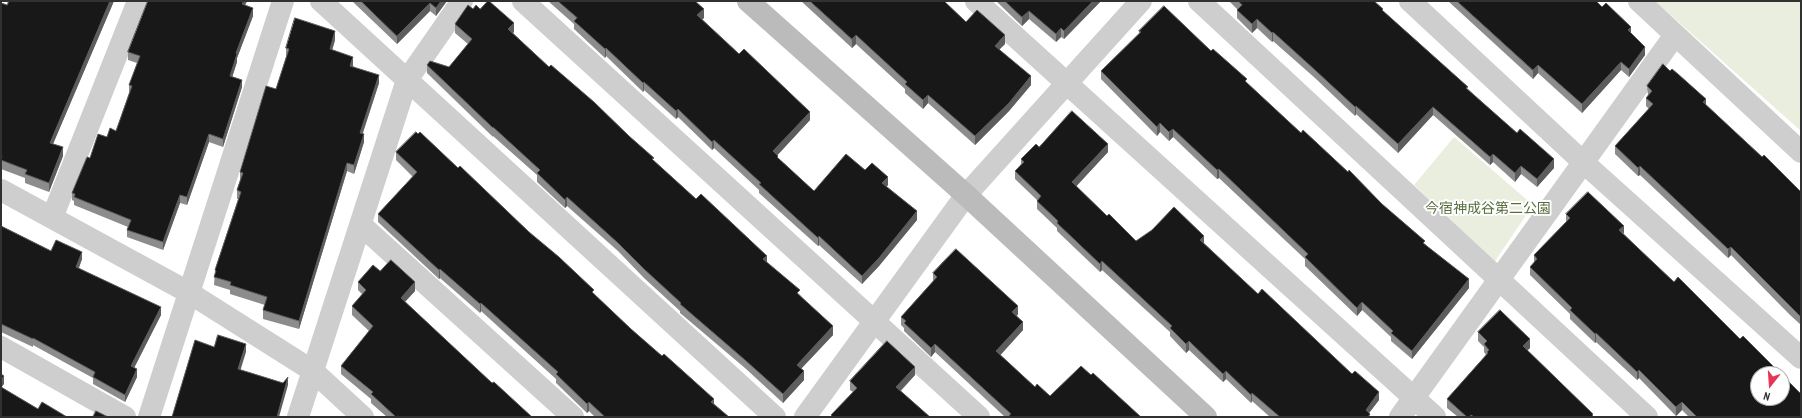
<!DOCTYPE html>
<html>
<head>
<meta charset="utf-8">
<style>
  body { margin:0 }
  #map { position:relative; width:1802px; height:418px; overflow:hidden; background:#fff; font-family:"PT Sans Narrow",sans-serif }
  canvas { display:block }
  .frame { position:absolute; inset:0; border:2px solid #313131; pointer-events:none }
  .north { position:absolute; left:1750px; top:366px; width:40px; height:40px; box-sizing:border-box; background:#fff; border:1px solid #adadad; border-radius:50%; rotate:197deg; font-size:11px; font-weight:700; line-height:16px; text-align:center; color:#313131 }
  .north::after { content:''; display:block; margin:auto; width:14px; height:18px; background:#e63556; clip-path:polygon(50% 0,100% 100%,50% 72%,0 100%) }
</style>
</head>
<body>
<div id="map">
<canvas width="1802" height="418"></canvas>
<div class="frame"></div>
<div class="north">N</div>
</div>
<script>
const g = document.querySelector('canvas').getContext('2d');
g.lineJoin = 'round';
function fill(path, color) { g.fillStyle = color; g.fill(path, 'evenodd'); }
function trace(path, color, width, dash) { g.strokeStyle = color; g.lineWidth = width; g.lineCap = dash ? 'butt' : 'round'; g.setLineDash(dash || []); g.stroke(path); }
function drawText(font, color, halo, rows, align = 'center') {
  g.font = font + ' "PT Sans Narrow","Noto Sans JP",sans-serif'; g.lineWidth = 4; g.setLineDash([]); g.textBaseline = 'middle'; g.strokeStyle = halo; g.fillStyle = color; for (const [text, x, y, turn = 0] of rows) {
    g.save(); g.translate(x, y); g.rotate((+turn || 0) * Math.PI / 180); g.textAlign = isNaN(turn) ? turn : align; if (halo) g.strokeText(text, 0, 0); g.fillText(text, 0, 0); g.restore();
  }
}
const green = new Path2D(`
  M1655,1H1801V131Z
  M1454,137L1533,205L1495,261L1414,185Z`);
const street = new Path2D(`
  M321,1L775,417
  M523,1L979,417
  M976,1L1435,417
  M1199,1L1647,417
  M1410,1L1583,162L1801,358
  M1639,1L1801,152
  M1,190L188,292L313,371L363,417
  M52,218L138,1
  M361,225L573,417
  M1,347L125,417
  M149,417L283,1
  M298,417L407,80L462,1
  M805,417L966,195L1141,1
  M1400,417L1675,35`);
const secondary = new Path2D(`
  M748,1L966,195L1206,417`);
const wall = new Path2D(`
  M114,1L53,144L63,156L49,192L25,183V178L1,169V3L7,5Z
  M159,1H247L245,5L253,16L237,58V62L232,77L242,87L223,147L209,142L187,205L180,203L163,250L127,237V230L128,227L74,205V201L72,200V193L90,158L107,137L116,131L129,93V85L137,63L128,60V52Z
  M352,1H447L436,16L430,11L397,44Z
  M548,1H695L704,18L702,19L810,120L777,155L778,159L814,191L865,170L888,185L886,187L917,220L879,266L862,284L819,245L818,246L759,193V190L714,148L712,150L678,117L676,119L644,90L643,92L606,56L605,58L574,29V24Z
  M801,1H944L966,22L1005,44L999,49L1031,85L1009,111L975,145L928,103L923,109L905,93V89L856,44L852,48Z
  M996,1H1101L1064,39L1061,37L1056,42L1029,19L1022,26Z
  M1229,1H1374L1383,11L1554,168L1537,187L1521,174L1515,182L1493,162L1490,165L1433,115L1398,153L1356,114L1355,116L1315,78L1273,41L1272,42L1257,28L1252,33L1237,18V9Z
  M1448,1H1596L1631,33L1645,55L1629,77L1621,70L1582,113L1538,73L1533,79Z
  M473,9H480L514,32L513,33L549,67L654,161L767,263L800,295L833,335L801,369L804,380L783,403L745,368L680,313V311L644,278L618,251L567,206L565,208L537,182V175L493,136V137L427,73V65L449,67L468,44L455,33V24Z
  M1139,31L1211,51L1301,133L1382,204L1425,244L1469,288L1412,359L1391,341V337L1362,310L1357,316L1305,266V259L1219,178L1217,179L1173,137L1169,141L1160,132L1157,136L1101,79V71L1139,33Z
  M335,40L332,50L353,65V66L379,83L363,133L364,142L354,174L347,171L299,329L263,319V310L265,305L230,294V290L214,285L215,270L238,199H237V190L240,180V172L276,89L286,57V48Z
  M1647,86L1706,105L1801,192V325L1790,315L1731,255L1728,258L1640,175L1638,176L1615,154V146L1649,109L1646,106V98L1648,95Z
  M418,134L458,168L631,329L729,417H595L589,411L587,413L556,383V379L481,311L480,313L440,278L439,279L378,222V214L413,177L396,160V152Z
  M1039,147L1108,152L1076,186L1107,216L1136,241L1204,243L1258,294L1379,400L1369,413L1370,417H1270L1252,401L1251,403L1226,379L1223,382L1189,350L1186,353L1170,336V332L1102,270L1100,272L1057,231V228L1037,209V200L1015,179V171L1021,164V159Z
  M1566,214L1624,234L1801,417H1689L1682,410L1676,416L1639,378L1637,380L1596,342L1595,343L1570,319V314L1530,275V267L1534,263V255L1566,222Z
  M1,226L51,251L82,259L79,268L161,315L134,368L137,377L125,402L93,384V378L33,345V347L1,332Z
  M380,271L415,291L405,302L492,383L532,417H387L371,403V399L341,374V366L369,331L352,315V306L362,294L358,290V282Z
  M933,273L1018,314L1017,316L1023,330L1000,355L1035,387L1050,396L1091,375L1141,417H1005L935,352L931,357L904,331V328L901,325V317L933,281Z
  M1478,332L1530,348L1527,350L1594,417H1458L1447,408V399L1486,355L1484,352V347L1478,341Z
  M915,375L901,391L930,417H831V415L853,392L850,390V381Z`);
const shadedWall = new Path2D(`
  M110,1H114L50,151V143Z
  M244,1H247L242,12V4Z
  M441,1H447L436,16V8Z
  M1093,1H1101L1064,39V31Z
  M430,3V11L397,44V36Z
  M253,8V16L237,58V62L230,84V76L236,53Z
  M704,9V18L697,24V15Z
  M1029,11V19L1022,26V17Z
  M1257,19V28L1252,33V24Z
  M514,23V32L508,37V29Z
  M1631,27V36L1628,30Z
  M1061,28V37L1056,42V34Z
  M335,31V40L330,58V49Z
  M1273,32V41L1272,42V33Z
  M856,35V44L852,48V39Z
  M1005,35V44L995,54V46Z
  M1645,47V55L1629,77V69Z
  M606,48V56L605,58V49Z
  M353,57V65L350,74V66Z
  M1621,62V70L1582,113V104Z
  M1538,65V73L1533,79V70Z
  M379,75V83L360,141V133Z
  M1031,76V85L1009,111L975,145V136Z
  M242,80V87L223,147V139Z
  M644,82V90L643,92V83Z
  M928,95V103L923,109V100Z
  M1706,99V108L1703,102Z
  M1356,106V114L1355,116V107Z
  M1433,107V115L1398,153V144Z
  M678,109V117L676,119V111Z
  M810,112V120L773,160V151Z
  M1160,123V132L1157,136V127Z
  M1173,129V137L1169,141V132Z
  M209,134V142L187,205V197Z
  M364,134V142L354,174V165Z
  M714,140V148L712,150V142Z
  M1108,144V152L1072,191V182Z
  M63,147V156L49,192V183Z
  M1493,154V162L1490,165V157Z
  M1554,159V168L1537,187V179Z
  M347,163V171L299,329V321Z
  M1521,166V174L1515,182V173Z
  M1640,166V175L1638,176V168Z
  M1219,169V178L1217,179V170Z
  M888,177V185L882,192V183Z
  M180,195V203L163,250V242Z
  M567,197V206L565,208V200Z
  M917,211V220L879,266L862,284V276Z
  M1624,226V234L1619,230Z
  M819,236V245L818,246V238Z
  M1204,236V244L1200,240Z
  M1731,247V255L1728,258V249Z
  M82,252V259L76,275V267Z
  M767,256V264L763,259Z
  M1102,261V270L1100,272V264Z
  M440,269V278L439,279V270Z
  M1469,279V288L1412,359V351Z
  M415,282V291L401,306V298Z
  M1362,302V310L1357,316V308Z
  M481,303V311L480,313V304Z
  M1018,306V314L1012,320V312Z
  M161,307V315L131,374V366Z
  M1023,322V330L996,360V351Z
  M833,326V335L797,373V365Z
  M1596,333V342L1595,343V334Z
  M1530,339V348L1523,355V346Z
  M1189,341V350L1186,353V344Z
  M246,344V352L238,378V369Z
  M935,344V352L931,357V348Z
  M915,367V375L896,395V387Z
  M137,369V377L125,402V395Z
  M1639,370V378L1637,380V372Z
  M804,371V380L783,403V394Z
  M1226,371V379L1223,382V374Z
  M4,376V384L1,388V380Z
  M288,377V385L279,417H277Z
  M1379,392V400L1366,417V410Z
  M1252,393V401L1251,403V395Z
  M714,399V407L711,402Z
  M589,402V411L587,413V404Z
  M1682,402V410L1676,416V407Z`);
const building = new Path2D(`
  M9,1H110L50,143L63,147L49,183L25,174L27,170L1,160L2,156L1,155V3L7,5Z
  M148,1H244L242,4L253,8L236,53L237,54L230,76L242,80L223,139L209,134L187,197L180,195L163,242L127,230L131,220L74,197L75,194L72,193L87,157L90,158L98,134L107,137L110,128L116,131L132,86L129,85L140,56L128,52Z
  M361,1H441L436,8L430,3L397,36Z
  M488,1H489L514,23L508,29L549,67L551,65L594,102L629,136L654,158L652,159L696,199L701,194L767,256L763,259L800,290L797,293L833,326L797,365L804,371L783,394L745,360L680,304L681,303L644,269L618,243L567,197L565,200L537,173L540,170L493,127V128L427,65L430,61L449,67L472,39L455,24L468,5L473,9L476,5L480,9Z
  M558,1H695L704,9L697,15L739,54L744,49L810,112L773,151L778,156L777,157L814,191L846,154L865,170L872,163L888,177L882,183L917,211L879,258L862,276L819,236L818,238L759,184L761,183L714,140L712,142L678,109L676,111L644,82L643,83L606,48L605,49L574,21L577,18Z
  M810,1H944L966,22L977,10L1005,35L995,46L1031,76L1009,103L975,136L928,95L923,100L905,84L907,82L856,35L852,39Z
  M1005,1H1093L1064,31L1061,28L1056,34L1029,11L1022,17Z
  M1238,1H1374L1383,9L1382,10L1468,87L1466,88L1517,133L1520,129L1554,159L1537,179L1521,166L1515,173L1493,154L1490,157L1433,107L1398,144L1356,106L1355,107L1315,70L1273,32L1272,33L1257,19L1252,24L1237,10L1242,5Z
  M1457,1H1596L1602,7L1606,3L1631,27L1628,30L1645,47L1629,69L1621,62L1582,104L1538,65L1533,70Z
  M1164,6L1211,51L1213,49L1247,79L1245,81L1301,133L1303,130L1348,172L1349,170L1382,204L1425,241L1423,243L1469,279L1412,351L1391,333L1393,331L1362,302L1357,308L1305,257L1308,254L1219,169L1217,170L1173,129L1169,132L1160,123L1157,127L1101,71L1141,32L1139,31Z
  M295,18L335,31L330,49L353,57L350,66L379,75L360,133L364,134L354,165L347,163L299,321L263,310L267,297L230,285L231,282L214,277L216,271L215,270L241,192L237,190L243,173L240,172L266,86L276,89L289,49L286,48Z
  M1663,64L1670,71L1672,69L1678,74L1706,99L1703,102L1762,157L1764,155L1801,192V317L1731,247L1728,249L1640,166L1638,168L1615,146L1653,104L1646,98L1652,91L1647,86Z
  M1072,111L1108,144L1072,182L1107,216L1109,214L1136,241L1152,230L1174,207L1204,236L1200,240L1258,294L1262,289L1352,374L1355,371L1379,392L1366,410L1370,414L1368,417H1280L1252,393L1251,395L1226,371L1223,374L1189,341L1186,344L1170,328L1172,326L1102,261L1100,264L1057,223L1058,221L1037,201L1041,196L1015,171L1024,162L1021,159L1036,144L1039,147Z
  M416,132L418,134L420,132L458,168L460,166L529,232L559,257L594,290L592,292L631,329L662,356L664,354L714,399L711,402L729,417H605L589,402L587,404L556,374L558,372L481,303L480,304L440,269L439,270L378,214L417,172L396,152Z
  M1588,192L1624,226L1619,230L1674,282L1678,277L1740,339L1743,336L1781,374H1758V398H1782V375L1801,394V417H1697L1682,402L1676,407L1639,370L1637,372L1596,333L1595,334L1570,310L1572,308L1530,267L1537,259L1534,255L1570,218L1566,214Z
  M1,226L51,251L56,240L82,252L76,267L161,307L131,366L137,369L125,395L93,377L95,372L33,338V339L1,324Z
  M956,249L1018,306L1012,312L1023,322L996,351L1035,387L1037,384L1050,396L1081,366L1091,375L1093,373L1141,417H1011L1009,415L1011,414L935,344L931,348L904,323L906,321L901,317L937,277L933,273Z
  M391,260L415,282L401,298L492,383L494,382L532,417H399L398,416L396,417L371,394L373,392L341,366L373,326L352,306L366,290L358,282L373,265L380,271Z
  M1500,310L1530,339L1523,346L1593,414L1592,415L1594,417H1474L1471,415L1469,417H1467L1447,399L1488,353L1487,352L1489,350L1484,344L1487,341L1478,332Z
  M218,335L246,344L238,369L283,383L288,377L277,417H172L195,340L214,347Z
  M887,341L915,367L896,387L930,417H833L831,415L857,388L850,381Z
  M1,374L4,376L1,380Z
  M1,387L38,409L42,402L67,417H1Z
  M96,411L108,417H93Z`);
const parkNames = [
  ["今宿神成谷第二公園",1488,209]
];
fill(green, '#e9eedf');
trace(street, '#cecece', 22);
trace(secondary, '#bbb', 22);
fill(wall, '#8c8c8c');
fill(shadedWall, '#5d5d5d');
fill(building, '#181818');
trace(building, '#5d5d5d', 1);
drawText('14px', '#596e3e', '#fff', parkNames);
</script>
</body>
</html>
